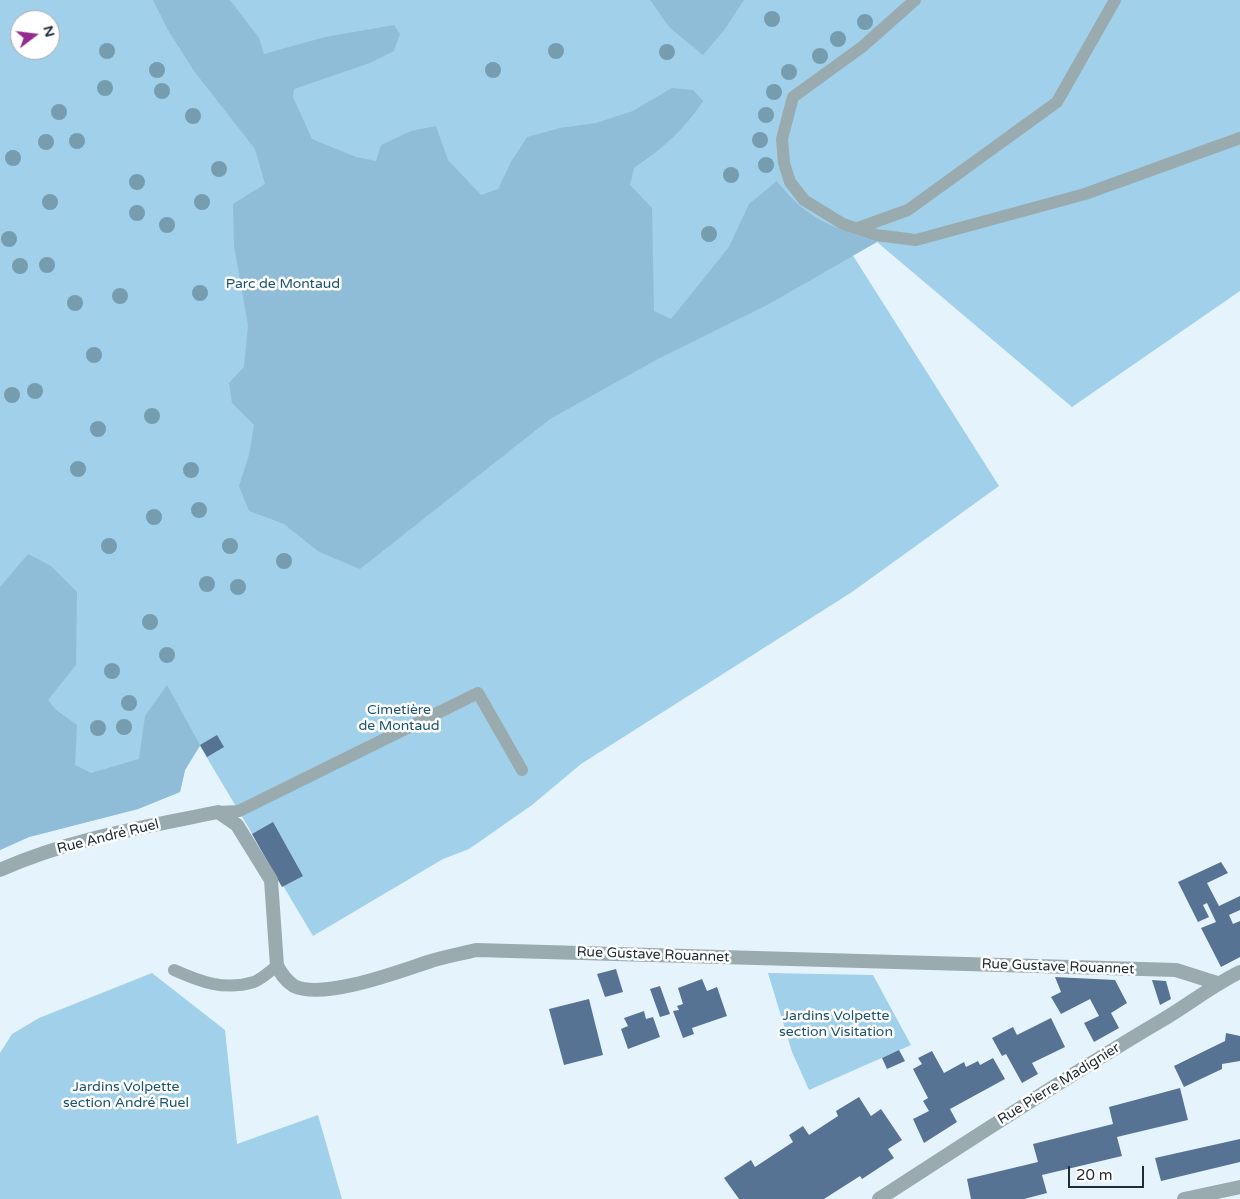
<!DOCTYPE html>
<html>
<head>
<meta charset="utf-8">
<style>
  body { margin:0 }
  #map { position:relative; width:1240px; height:1199px; overflow:hidden; background:#e5f3fc; font-family:"Varela Round",sans-serif }
  canvas { display:block }
  .north { position:absolute; left:10px; top:10px; width:50px; height:50px; box-sizing:border-box; background:#fff; border:1px solid #a6abae; border-radius:50%; rotate:75deg; font-size:14px; font-weight:700; line-height:20px; text-align:center; color:#202d35 }
  .north::after { content:''; display:block; margin:auto; width:18px; height:22px; background:#942b8f; clip-path:polygon(50% 0,100% 100%,50% 72%,0 100%) }
  .scale { position:absolute; left:1068px; top:1166px; width:76px; height:22px; box-sizing:border-box; border:2px solid #202d35; border-top:0; padding-left:6px; font-size:15px; line-height:18px; white-space:nowrap; color:#202d35; -webkit-text-stroke:4px #fff; paint-order:stroke }
</style>
</head>
<body>
<div id="map">
<canvas width="1240" height="1199"></canvas>
<div class="north">N</div>
<div class="scale">20 m</div>
</div>
<script>
const g = document.querySelector('canvas').getContext('2d');
g.lineJoin = 'round';
function fill(path, color) { g.fillStyle = color; g.fill(path, 'evenodd'); }
function trace(path, color, width, dash) { g.strokeStyle = color; g.lineWidth = width; g.lineCap = dash ? 'butt' : 'round'; g.setLineDash(dash || []); g.stroke(path); }
function drawText(font, color, halo, rows, align = 'center') {
  g.font = font + ' "Varela Round",sans-serif'; g.lineWidth = 5; g.setLineDash([]); g.textBaseline = 'middle'; g.strokeStyle = halo; g.fillStyle = color; for (const [text, x, y, turn = 0] of rows) {
    g.save(); g.translate(x, y); g.rotate((+turn || 0) * Math.PI / 180); g.textAlign = isNaN(turn) ? turn : align; if (halo) g.strokeText(text, 0, 0); g.fillText(text, 0, 0); g.restore();
  }
}
const green = new Path2D(`
  M0,0H1240V291L1072,407L877,242L852,254L999,486L852,592L581,764L532,805L469,849L443,859L313,936L200,746L185,770L180,792L138,809L29,837L0,850ZM20,20H50V50H20Z
  M152,973L225,1030L237,1144L318,1115L342,1199H0V1053L12,1034L39,1018Z
  M768,973L873,975L911,1045L809,1090L792,1052Z`);
const forest = new Path2D(`
  M153,0H230L259,38L264,54L325,37L394,25L400,34L394,51L370,63L294,89L293,97L312,139L356,157L376,161L381,145L411,131L436,126L448,160L481,195L498,189L511,162L527,137L560,128L596,123L633,111L672,88L693,90L703,101C684,130 663,148 634,168L630,185L652,208L654,311L671,319L729,247L749,204L777,181C807,220 832,227 877,242L769,304L656,360L550,419L360,569L319,552L284,524L249,511L239,486L249,455L254,425L232,403L229,383L244,367L248,325L234,246L233,204L265,184L255,149L194,71L168,30Z
  M650,0H744L725,29L703,55L670,28Z
  M28,554L51,566L77,592L76,665L48,700L56,710L77,725L75,765L91,773L139,759L145,716L167,685L200,745L185,770L180,792L138,809L29,837L0,850V587Z`);
const building = new Path2D(`
  M217,735L224,747L207,757L200,745Z
  M273,822L303,876L282,887L252,834Z
  M1221,862L1228,873L1207,883L1219,906L1240,896V910L1229,915L1233,924L1240,921V957L1221,967L1201,928L1216,922L1207,903L1203,905L1209,917L1198,922L1178,882Z
  M616,969L623,992L605,997L597,974Z
  M1055,977L1115,980L1127,1003L1111,1013L1119,1028L1094,1042L1084,1023L1099,1016L1090,999L1061,1014L1051,997L1061,992Z
  M702,979L707,991L717,987L727,1016L692,1028L694,1034L683,1038L673,1011L679,1010L677,1006L683,1004L678,988Z
  M1152,980L1166,981L1171,999L1160,1005Z
  M660,986L670,1014L660,1017L650,989Z
  M589,999L603,1055L564,1065L549,1009Z
  M644,1011L646,1019L653,1017L660,1037L628,1049L621,1029L628,1026L624,1018Z
  M1051,1018L1065,1047L1032,1063L1038,1074L1022,1083L1006,1054L1002,1056L992,1038L1013,1027L1017,1035Z
  M1226,1033L1240,1036V1061L1222,1064V1069L1184,1087L1174,1066L1225,1041Z
  M899,1050L905,1061L887,1069L882,1058Z
  M932,1051L944,1073L964,1062L966,1067L978,1061L980,1065L993,1058L1005,1079L950,1109L957,1122L924,1143L913,1119L929,1111L923,1101L928,1098L913,1069L922,1064L918,1058Z
  M1180,1088L1188,1120L1117,1137L1122,1156L1042,1175L1047,1193L1024,1199H971L967,1179L1038,1162L1033,1144L1113,1124L1109,1107Z
  M859,1097L871,1116L881,1109L902,1140L888,1149L894,1158L862,1179L860,1176L824,1199H739L724,1178L751,1160L755,1167L793,1142L789,1135L803,1126L809,1135L838,1116L836,1111Z
  M1240,1139V1162L1161,1181L1155,1158Z`);
const service = new Path2D(`
  M915,0L862,47L793,97L782,139L784,163L790,182L804,200L843,224L876,235L916,240L1085,194L1240,138
  M858,228L908,210L1057,102L1115,0
  M218,812L239,811L478,693L522,770
  M174,970C201,982 224,991 254,982C262,979 270,971 277,966`);
const minor = new Path2D(`
  M0,870C68,839 145,827 218,812L237,825L271,880L277,966C282,975 286,981 294,986C323,1000 398,972 428,962C443,957 460,954 476,950L1176,970L1217,983
  M879,1199C972,1139 1064,1078 1159,1022C1187,1006 1211,986 1240,972
  M1184,1199L1240,1187`);
const trees = [
  [772,19],
  [865,22],
  [838,39],
  [107,51],
  [556,51],
  [667,52],
  [820,56],
  [157,70],
  [493,70],
  [789,72],
  [105,88],
  [162,91],
  [774,92],
  [59,112],
  [766,115],
  [193,116],
  [760,140],
  [77,141],
  [46,142],
  [13,158],
  [766,165],
  [219,169],
  [731,175],
  [137,182],
  [50,202],
  [202,202],
  [137,213],
  [167,225],
  [709,234],
  [9,239],
  [47,265],
  [20,266],
  [200,293],
  [120,296],
  [75,303],
  [94,355],
  [35,391],
  [12,395],
  [152,416],
  [98,429],
  [78,469],
  [191,470],
  [199,510],
  [154,517],
  [109,546],
  [230,546],
  [284,561],
  [207,584],
  [238,587],
  [150,622],
  [167,655],
  [112,671],
  [129,703],
  [124,727],
  [98,728]
];
const parkNames = [
  ["Parc de Montaud",283,284],
  ["Cimetière",399,710],
  ["de Montaud",399,726],
  ["Jardins Volpette",836,1016],
  ["section Visitation",836,1032],
  ["Jardins Volpette",126,1087],
  ["section André Ruel",126,1103]
];
const streetNames = [
  ["Rue André Ruel",108,837,-14],
  ["Rue Gustave Rouannet",653,955,2],
  ["Rue Gustave Rouannet",1058,967,2],
  ["Rue Pierre Madignier",1059,1084,-32]
];
fill(green, '#a1d0ea');
fill(forest, '#8fbdd8');
fill(building, '#577394');
trace(service, '#99abaf', 12);
trace(minor, '#99abaf', 14);
g.fillStyle = '#769caf';
for (const [x, y] of trees) { g.beginPath(); g.arc(x, y, 8, 0, 2 * Math.PI); g.fill(); }
drawText('14px', '#1c5570', '#fff', parkNames);
drawText('14px', '#202d35', '#fff', streetNames);
</script>
</body>
</html>
